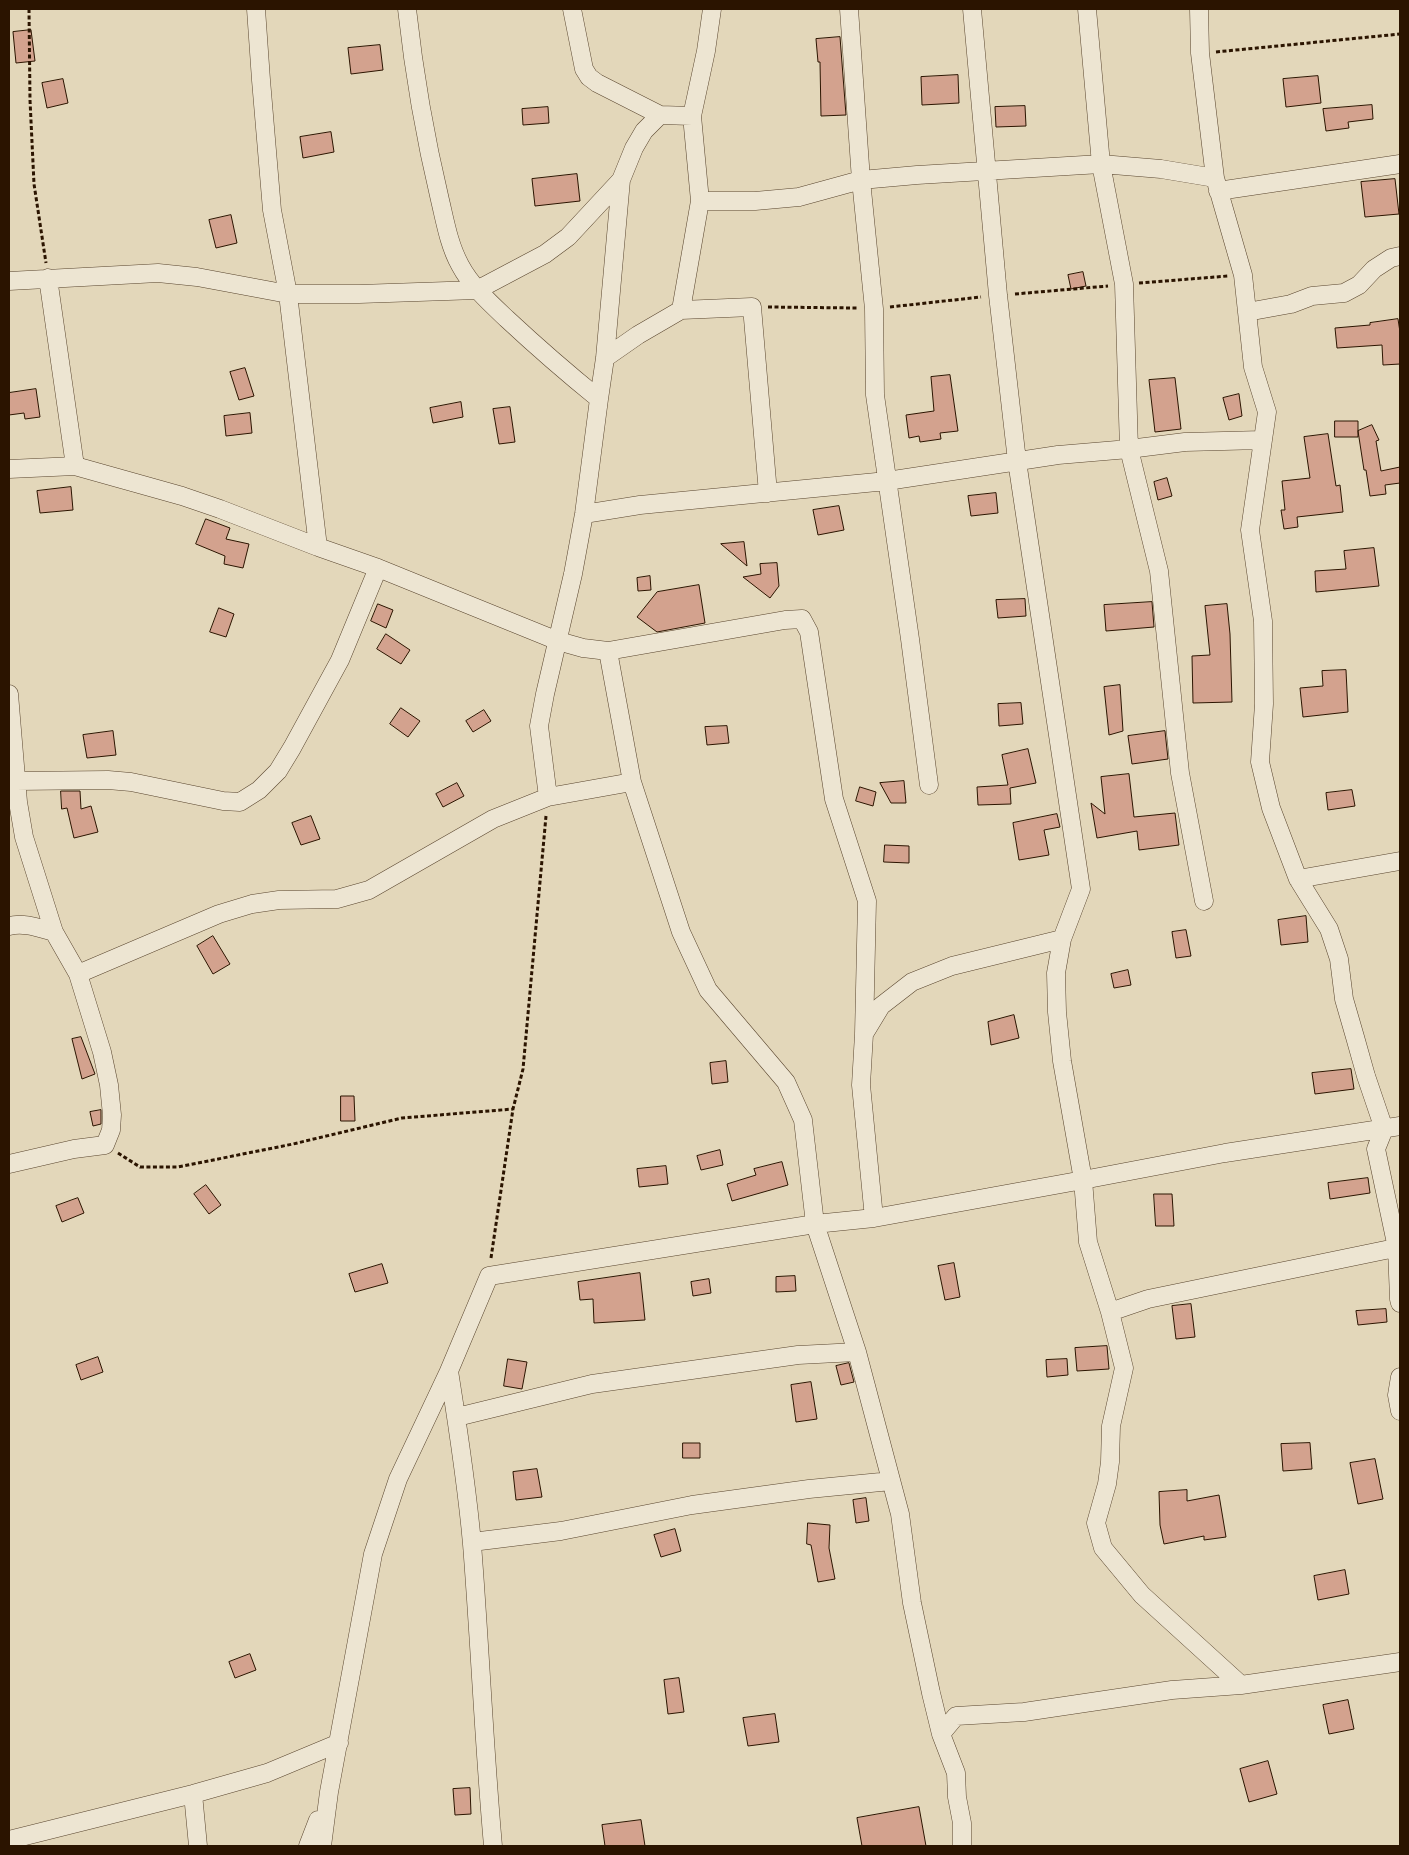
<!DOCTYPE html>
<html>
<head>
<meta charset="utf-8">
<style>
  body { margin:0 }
  #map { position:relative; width:1409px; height:1855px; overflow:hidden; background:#e3d7ba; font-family:"Sorts Mill Goudy",serif }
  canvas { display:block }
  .frame { position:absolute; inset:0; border:10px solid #2b1400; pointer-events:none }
</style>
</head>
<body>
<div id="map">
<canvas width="1409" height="1855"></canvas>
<div class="frame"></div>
</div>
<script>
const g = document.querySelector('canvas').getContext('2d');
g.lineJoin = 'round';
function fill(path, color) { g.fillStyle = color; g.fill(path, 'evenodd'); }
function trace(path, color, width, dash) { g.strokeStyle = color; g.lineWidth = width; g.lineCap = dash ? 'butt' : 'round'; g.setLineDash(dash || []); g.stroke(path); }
const building = new Path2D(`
  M31,30L35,61L16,63L13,32Z
  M840,37L846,115L821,116L820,62H818L816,39Z
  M380,45L383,70L351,74L348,48Z
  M958,75L959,103L922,105L921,77Z
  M1318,76L1321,103L1286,107L1283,79Z
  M63,79L68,103L47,108L42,83Z
  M1372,105L1373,119L1348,122L1349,128L1326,131L1323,109Z
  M1025,106L1026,126L996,127L995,107Z
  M548,107L549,123L523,125L522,109Z
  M331,132L334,152L303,158L300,137Z
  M577,174L580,201L535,206L532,179Z
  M1395,179L1399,214L1365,217L1361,182Z
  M231,215L237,243L216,248L209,220Z
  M1083,272L1086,286L1071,289L1068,275Z
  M1398,319L1400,332V364L1383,365L1382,345L1337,348L1335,328L1370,325V323Z
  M245,368L254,396L239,400L230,372Z
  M950,375L958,431L940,433L941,439L920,442L919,436L909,438L906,415L934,411L931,377Z
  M1175,378L1181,429L1155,432L1149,380Z
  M36,389L40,417L25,419L24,413L9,415V393Z
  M1239,394L1242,416L1229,420L1223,398Z
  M461,402L463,417L433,423L430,408Z
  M510,407L515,442L499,444L493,409Z
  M250,413L252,433L226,436L224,416Z
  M1335,421H1358V437H1335Z
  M1372,425L1379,440L1376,441L1381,471L1400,467V483L1385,485L1386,494L1370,496L1366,470H1364L1358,431Z
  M1328,434L1336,486L1340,485L1343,512L1297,517L1298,527L1284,529L1281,510H1285L1282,481L1310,478L1304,437Z
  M1167,478L1172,496L1158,500L1154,482Z
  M71,487L73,510L40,513L37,491Z
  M996,493L998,513L971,516L968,496Z
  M839,506L844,530L818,535L813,510Z
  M206,519L230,528L226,539L249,544L243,568L224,564L225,556L196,544Z
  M744,542L747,566L721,544Z
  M1374,548L1379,586L1316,592L1315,571L1346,569L1344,551Z
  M777,563L779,586L770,598L743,577L761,574L760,564Z
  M650,576L651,590L638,591L637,578Z
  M699,585L705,623L657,632L637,617L657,592Z
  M1025,599L1026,616L998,618L996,600Z
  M1152,602L1154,627L1106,631L1104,605Z
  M378,604L393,610L386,628L371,621Z
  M1227,604L1230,634L1232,702L1193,703L1192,656L1210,655L1205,606Z
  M219,608L234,614L226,637L210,632Z
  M386,634L410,650L401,664L377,649Z
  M1346,670L1348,712L1303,717L1300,688L1323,686L1322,671Z
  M1120,685L1123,731L1109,735L1104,687Z
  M1021,703L1023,724L999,726L998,704Z
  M401,708L420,721L408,737L390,724Z
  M484,710L491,721L473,732L466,721Z
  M727,726L729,743L707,745L705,727Z
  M113,731L116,755L87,758L83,735Z
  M1165,731L1168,759L1132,764L1128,736Z
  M1028,749L1036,783L1010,788L1011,804L978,805L977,787L1008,785L1002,755Z
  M1129,774L1134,817L1175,813L1179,845L1139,850L1137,831L1097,838L1091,803L1105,814L1101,777Z
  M904,781L906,803H891L880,783Z
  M457,783L464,796L443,807L436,794Z
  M860,787L876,792L873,806L856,801Z
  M1352,790L1355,806L1328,810L1326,793Z
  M61,791H80L81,809L91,806L98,832L74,838L67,808L62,809Z
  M1057,814L1060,827L1044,830L1049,855L1019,860L1013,823Z
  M311,816L320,839L301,845L292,823Z
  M885,845L909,846V863L884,862Z
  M1306,916L1308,942L1281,945L1278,920Z
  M1186,930L1191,956L1176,958L1172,932Z
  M213,936L230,964L213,974L197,946Z
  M1128,970L1131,985L1114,988L1111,974Z
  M1014,1015L1019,1038L991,1045L988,1022Z
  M81,1037L95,1074L82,1079L72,1039Z
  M726,1061L728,1082L712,1084L710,1063Z
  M1351,1069L1354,1089L1315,1094L1312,1073Z
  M341,1096H354L355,1121H341Z
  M101,1110V1124L93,1126L90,1112Z
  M720,1150L723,1165L701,1170L697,1156Z
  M782,1162L788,1185L732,1201L727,1184L756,1175L754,1169Z
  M666,1166L668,1184L639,1187L637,1169Z
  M1368,1178L1370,1193L1330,1199L1328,1183Z
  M206,1185L221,1205L209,1214L194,1194Z
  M1154,1194H1172L1174,1226H1156Z
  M78,1198L84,1213L62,1222L56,1206Z
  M954,1263L960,1297L945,1300L938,1266Z
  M382,1264L388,1283L355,1292L349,1274Z
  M640,1273L645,1320L594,1323L593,1299L580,1300L578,1282Z
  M795,1276L796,1291L776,1292V1277Z
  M709,1279L711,1293L693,1296L691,1282Z
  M1191,1304L1195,1337L1176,1339L1172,1306Z
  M1386,1309L1387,1322L1358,1325L1356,1311Z
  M1107,1346L1109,1369L1077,1371L1075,1348Z
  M98,1357L103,1372L81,1380L76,1365Z
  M508,1359L527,1362L522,1389L504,1386Z
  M1067,1359L1068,1375L1047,1377L1046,1360Z
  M849,1363L854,1382L841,1385L836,1366Z
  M811,1382L817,1419L796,1422L791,1385Z
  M683,1443H700V1458H683Z
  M1310,1443L1312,1469L1283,1471L1281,1444Z
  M1375,1459L1383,1499L1358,1504L1350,1463Z
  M537,1469L542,1497L516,1500L513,1472Z
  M1187,1490V1501L1219,1495L1226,1537L1204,1540V1536L1164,1544L1160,1525L1159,1492Z
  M866,1498L869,1521L856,1523L853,1500Z
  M808,1523L830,1525L829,1548L835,1579L818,1582L811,1545L807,1544Z
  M675,1529L681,1551L661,1557L654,1535Z
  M1345,1570L1349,1594L1318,1600L1314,1576Z
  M250,1654L256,1670L235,1678L229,1662Z
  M679,1678L684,1712L668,1714L664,1680Z
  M1348,1700L1354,1729L1329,1734L1323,1705Z
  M775,1714L779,1742L748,1746L743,1718Z
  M1268,1761L1277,1794L1249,1802L1240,1769Z
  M470,1788L471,1814L455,1815L453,1789Z
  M919,1807L926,1846H862L857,1818Z
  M641,1820L645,1846H605L602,1825Z`);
const path = new Path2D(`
  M29,9L30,100L34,184L46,263
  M1216,52L1400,34
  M1139,283L1228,276
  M1015,294L1108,286
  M768,307L857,308
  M890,307L981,297
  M118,1153L140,1167H178L293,1144L402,1118L513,1109
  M491,1258L513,1109L523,1069L546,816`);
const street = new Path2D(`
  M256,9L261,80L272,210L288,294L318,547
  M407,9C414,73 425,137 440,200C445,221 449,245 460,265C471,286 490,303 507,319C537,347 567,373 599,399
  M572,9L584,69L589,77L597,83L660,115
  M849,9L861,180L874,309L875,395L910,639L929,785
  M972,9L998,295L1017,461L1081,889L1062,939L1056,973L1057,1012L1062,1061L1083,1180L1088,1242L1110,1312L1148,1299L1400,1247
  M1087,9L1101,164L1124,284L1129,449L1159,571L1180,773L1204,901
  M1199,9L1200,53L1215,178L1243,275L1253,367L1267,412L1250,530L1263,621L1264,704L1260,762L1271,808L1298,879L1329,929L1339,959L1344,999L1355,1037L1366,1076L1384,1129L1376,1149L1397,1248L1399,1299L1400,1303
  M1218,191L1400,164
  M700,201H755L799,197L861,180L917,175L1101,164L1161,169L1215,178
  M48,278L75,466L182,496L220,509L318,547L378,568L558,641L583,648L608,651L632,782L681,932L708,990L786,1082L803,1120L815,1224L857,1352L900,1514L912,1603L931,1693L941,1734L956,1773L957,1797L962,1823V1846
  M9,281L158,273L197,277L288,294H359L477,290L545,254L568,237L621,180
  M681,310L700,201L692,116L706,51L712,9
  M1247,312L1291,304L1312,296L1344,293L1359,285L1374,269L1391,258L1400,256
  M605,358L638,335L681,310L752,307L768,493
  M9,469L75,466
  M584,514L640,505L887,481L1058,455L1129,449L1185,442L1262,440
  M608,651L785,620L802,619L809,632L834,799L867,901L864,1034
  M9,694L18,802L24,837L54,932C39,928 24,922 9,926
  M16,781L108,780L131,782L223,801L240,802L259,790L278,771L292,748L340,660L378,568
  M548,797L539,726L545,694L573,574L584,514L599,399L605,358L621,180L634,148L644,131L660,115L692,116
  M1298,879L1400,861
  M78,974L219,914L252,904L279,900L337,899L369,890L493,819L548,797L632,782
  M9,1164L74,1149L105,1145L111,1130L112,1115L109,1085L102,1052L78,974L54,932
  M874,1218L861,1085L864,1034L881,1006L912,982L952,966L1062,939
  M1110,1312L1124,1368L1111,1426L1110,1462L1107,1484L1096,1523L1103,1548L1142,1595L1241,1685
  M449,1371C458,1428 467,1486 472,1544C480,1645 484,1746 493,1846
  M1400,1377L1397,1395L1400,1411
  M457,1417L592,1384L798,1355L857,1352
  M472,1542L561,1531L692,1505L809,1489L891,1481
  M941,1734L956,1716L1024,1712L1172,1690L1241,1685L1400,1662
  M193,1794L198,1846
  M9,1840L193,1794L267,1773L339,1743
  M308,1846L318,1820
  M322,1846L329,1792L373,1554L398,1479L449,1371L489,1276L815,1224L874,1218L1083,1180L1225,1153L1400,1126`);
fill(building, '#d3a28e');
trace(building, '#2b1400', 1);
trace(street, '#59452e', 19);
trace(path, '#2b1400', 3, [4, 2.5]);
trace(street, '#ede5d2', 18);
</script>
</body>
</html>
